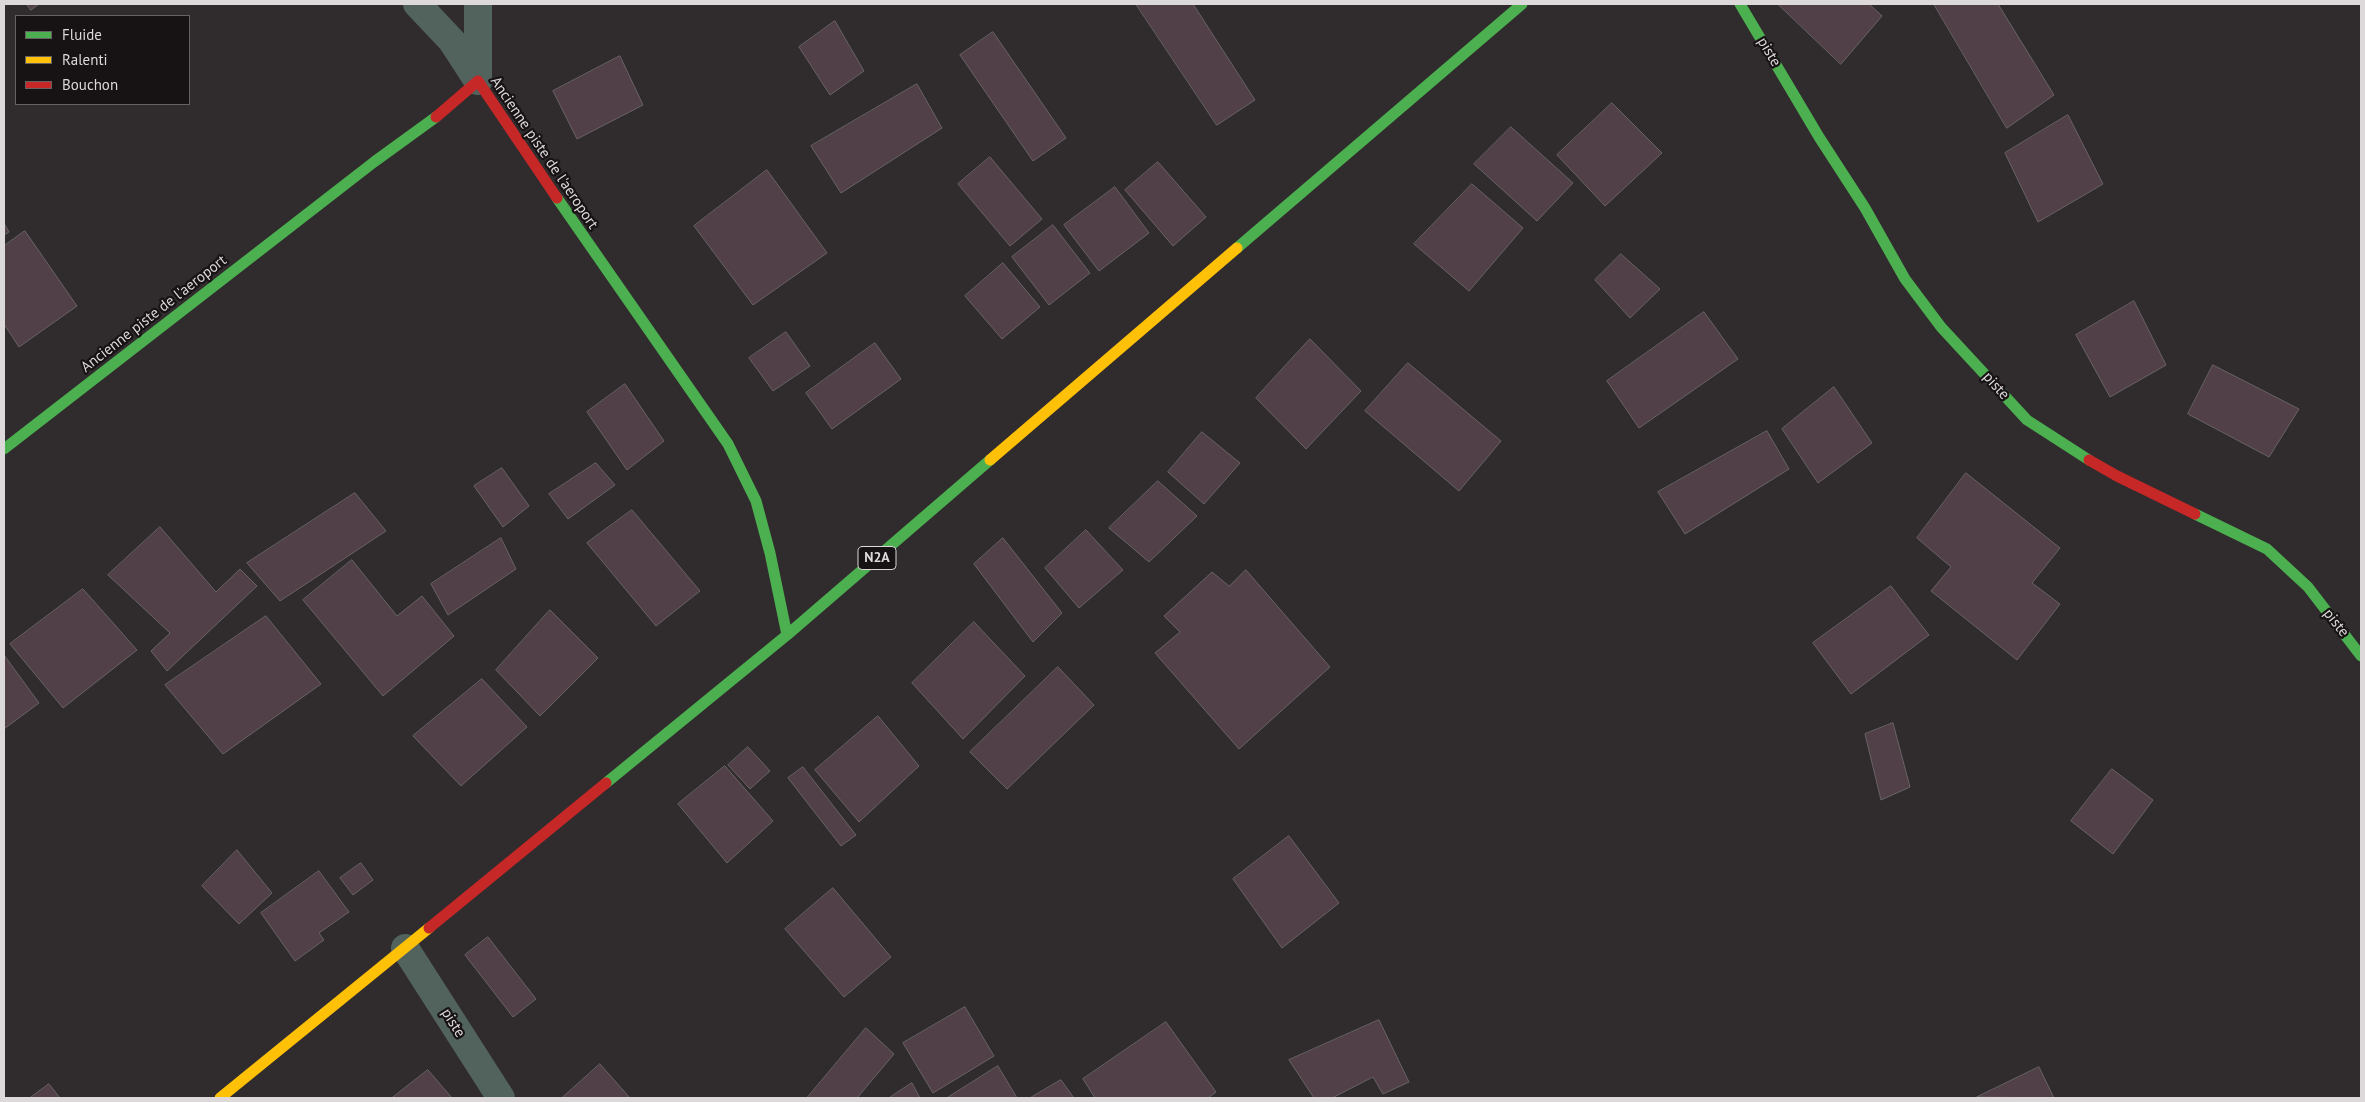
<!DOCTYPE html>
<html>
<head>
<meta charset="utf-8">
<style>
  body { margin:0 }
  #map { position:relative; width:2365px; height:1102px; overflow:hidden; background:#302b2d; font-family:"PT Sans",sans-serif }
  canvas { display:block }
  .frame { position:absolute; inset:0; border:5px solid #ddd8da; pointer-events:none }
  .legend { position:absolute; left:15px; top:15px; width:175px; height:90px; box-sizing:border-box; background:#171315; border:1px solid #666264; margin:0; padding:6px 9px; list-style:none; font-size:15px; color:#ddd8da }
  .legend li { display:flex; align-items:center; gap:10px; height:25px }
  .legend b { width:25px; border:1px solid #666264 }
</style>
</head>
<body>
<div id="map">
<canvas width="2365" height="1102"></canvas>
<div class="frame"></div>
<ul class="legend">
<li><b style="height:6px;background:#4caf50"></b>Fluide</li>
<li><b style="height:6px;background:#ffc107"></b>Ralenti</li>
<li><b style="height:6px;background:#c62828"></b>Bouchon</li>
</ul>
</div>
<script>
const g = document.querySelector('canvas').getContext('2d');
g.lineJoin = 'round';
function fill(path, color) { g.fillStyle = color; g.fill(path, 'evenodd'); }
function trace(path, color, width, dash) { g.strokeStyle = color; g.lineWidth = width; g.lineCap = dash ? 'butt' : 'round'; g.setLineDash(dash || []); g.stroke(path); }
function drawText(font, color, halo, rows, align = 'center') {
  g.font = font + ' "PT Sans",sans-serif'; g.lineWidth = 4.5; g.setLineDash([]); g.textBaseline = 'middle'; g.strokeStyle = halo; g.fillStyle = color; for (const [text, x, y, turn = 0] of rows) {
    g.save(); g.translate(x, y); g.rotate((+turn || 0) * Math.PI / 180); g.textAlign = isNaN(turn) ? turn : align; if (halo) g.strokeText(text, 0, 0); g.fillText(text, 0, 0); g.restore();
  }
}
const building = new Path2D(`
  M27,4H39L31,10Z
  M1136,4H1193L1255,100L1217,125Z
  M1778,4H1869L1882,16L1841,64Z
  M1934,4H1998L2054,95L2007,128Z
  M835,21L864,71L830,95L799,47Z
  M993,32L1066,138L1033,161L960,55Z
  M620,56L643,105L577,139L553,91Z
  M917,84L942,128L841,193L811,146Z
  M1612,103L1662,153L1605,206L1557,155Z
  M2068,115L2103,184L2038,222L2005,153Z
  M1511,127L1573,183L1537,221L1474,164Z
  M990,157L1042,219L1010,246L958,184Z
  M1158,162L1206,217L1173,246L1125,190Z
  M767,170L827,253L753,305L694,226Z
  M1472,184L1523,228L1469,291L1414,244Z
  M1115,187L1149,233L1099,271L1064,225Z
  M4,223L9,232L4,235Z
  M1053,225L1090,273L1049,305L1012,257Z
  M25,231L77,306L19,347L4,324V246Z
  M1621,254L1660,289L1630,318L1595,280Z
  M1003,263L1040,307L1002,339L965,296Z
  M2134,301L2166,365L2110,397L2076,335Z
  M1704,312L1738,359L1639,428L1607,381Z
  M786,332L810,366L773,391L749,358Z
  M1310,339L1361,391L1306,449L1256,398Z
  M875,343L901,379L832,429L806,393Z
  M1408,363L1501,441L1459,491L1365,411Z
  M2213,365L2299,409L2269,457L2188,414Z
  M625,384L664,441L627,470L587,412Z
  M1834,387L1872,443L1818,483L1782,429Z
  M1767,431L1789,469L1685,534L1658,492Z
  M1202,432L1240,463L1204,504L1168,472Z
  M596,463L615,485L568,519L549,494Z
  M502,468L529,506L503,527L474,486Z
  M1966,473L2060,548L2032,583L2060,604L2017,660L1931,591L1951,567L1917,538Z
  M1158,481L1197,516L1149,562L1109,528Z
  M355,493L386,531L280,601L247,563Z
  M632,510L700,591L656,626L587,543Z
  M160,527L216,592L240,569L257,586L167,671L151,651L170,633L108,575Z
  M1086,530L1123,570L1079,608L1045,568Z
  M501,538L516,569L448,615L431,584Z
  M1003,538L1062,613L1033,642L974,564Z
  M352,560L397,616L422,596L454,636L383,696L303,600Z
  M1246,570L1330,667L1239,749L1155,653L1180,632L1164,616L1212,572L1229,586Z
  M1891,586L1929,635L1851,694L1813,643Z
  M83,589L137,650L63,708L10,644Z
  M550,610L598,658L540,716L496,670Z
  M266,616L321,684L223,754L165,685Z
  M974,622L1025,676L963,739L912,683Z
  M4,655L39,703L4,729Z
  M1058,667L1094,705L1007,789L970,752Z
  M482,679L527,727L461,786L413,736Z
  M878,716L919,766L859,822L815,770Z
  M1893,723L1910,787L1881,800L1865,734Z
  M748,747L770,771L750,789L728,765Z
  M725,766L773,821L727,863L678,804Z
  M803,767L856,835L841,846L788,778Z
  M2112,769L2153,800L2113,854L2071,821Z
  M1289,836L1339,903L1282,948L1233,879Z
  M237,850L272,893L239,924L202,886Z
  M361,863L373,880L353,895L340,878Z
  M319,871L349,912L319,933L324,940L295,961L261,913Z
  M833,888L891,957L844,997L785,929Z
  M488,937L536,999L513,1017L465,955Z
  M965,1007L994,1056L933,1093L903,1043Z
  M1379,1020L1409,1082L1383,1094L1373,1077L1332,1098H1314L1289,1060Z
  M1166,1022L1216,1092L1208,1098H1095L1083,1079Z
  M866,1028L894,1054L857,1098H807Z
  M600,1064L630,1098H562Z
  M998,1066L1017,1098H947Z
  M2039,1067L2054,1098L1977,1097Z
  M428,1070L452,1098H392Z
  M1061,1080L1074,1098H1030Z
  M912,1083L920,1098H889Z
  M49,1084L60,1098H30Z`);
const street = new Path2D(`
  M417,4L452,41L478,81
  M478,81V4
  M405,948L501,1098`);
const fast = new Path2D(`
  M1740,4L1819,137L1865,208L1905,279L1941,327L2027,420L2089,460
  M557,198L728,444L756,501L770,553L787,635
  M1237,248L1522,4
  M4,449L374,162L436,117
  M2195,514L2267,549L2308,587L2361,656
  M606,783L787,635L990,460`);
const slow = new Path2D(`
  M990,460L1237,248
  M220,1098L429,928`);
const jam = new Path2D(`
  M436,117L478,81L557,198
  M2089,460L2117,476L2195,514
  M429,928L606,783`);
const shields = [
  [877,558,38]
];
const shieldNames = [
  ["N2A",877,558]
];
const streetNames = [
  ["piste",1769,52,59],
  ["Ancienne piste de l'aeroport",544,153,56],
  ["Ancienne piste de l'aeroport",154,314,-38],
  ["piste",1996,386,48],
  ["piste",2336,623,52],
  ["piste",453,1023,58]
];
fill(building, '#524048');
trace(building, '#686365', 1);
trace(street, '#52635d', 28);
trace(fast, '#4caf50', 11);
trace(slow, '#ffc107', 11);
trace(jam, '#c62828', 11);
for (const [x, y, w] of shields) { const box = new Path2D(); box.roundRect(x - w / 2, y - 11.5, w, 23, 4); g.fillStyle = '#171315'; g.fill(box); trace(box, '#ddd8da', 1); }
drawText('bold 14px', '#ddd8da', null, shieldNames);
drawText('15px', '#ddd8da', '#171315', streetNames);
</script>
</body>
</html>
